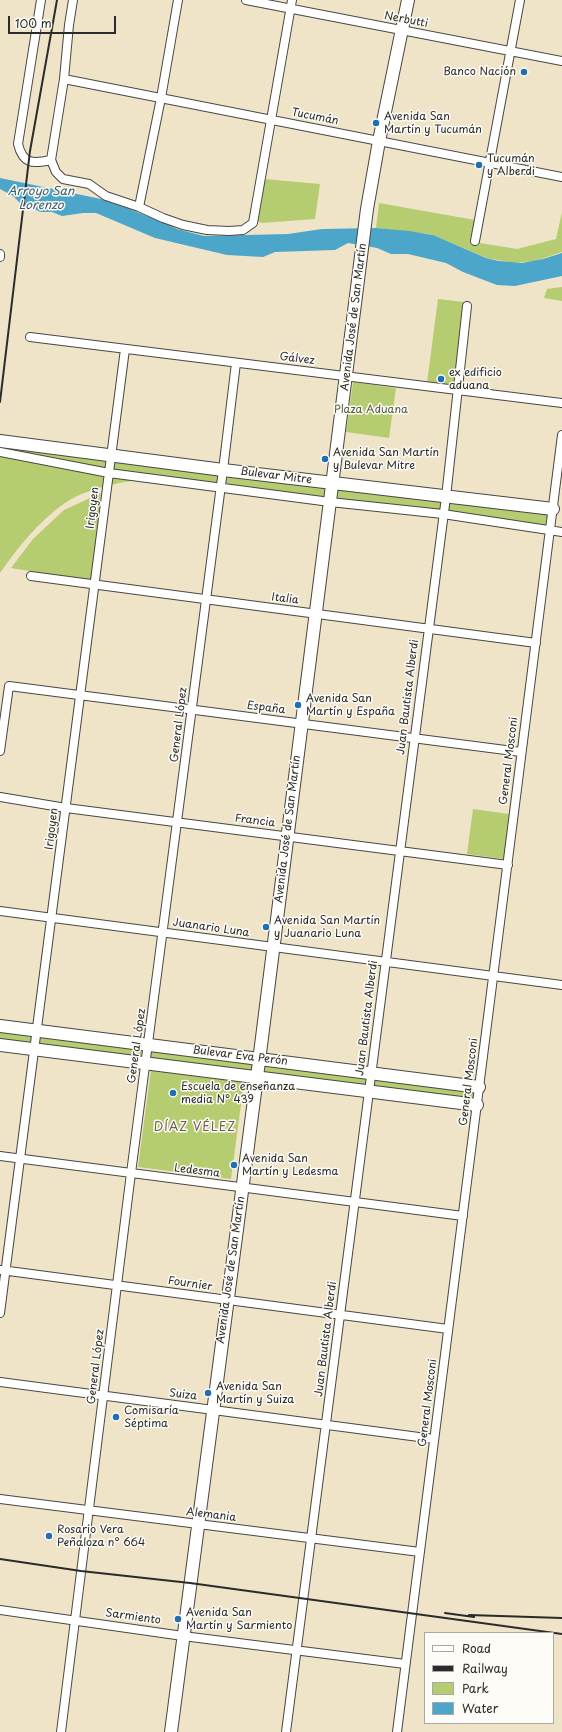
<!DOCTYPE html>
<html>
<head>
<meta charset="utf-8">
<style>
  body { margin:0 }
  #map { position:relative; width:562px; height:1732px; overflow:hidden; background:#efe4c8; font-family:"Playpen Sans",sans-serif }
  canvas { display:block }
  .legend { position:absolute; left:424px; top:1632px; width:130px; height:92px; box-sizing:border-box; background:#fdfcf7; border:1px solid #a9a8a5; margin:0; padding:5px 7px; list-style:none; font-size:12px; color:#2b2b2b }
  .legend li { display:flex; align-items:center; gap:8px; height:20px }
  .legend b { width:20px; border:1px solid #a9a8a5 }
  .scale { position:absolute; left:8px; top:16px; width:108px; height:18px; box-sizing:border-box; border:2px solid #2b2b2b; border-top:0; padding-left:5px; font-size:12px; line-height:14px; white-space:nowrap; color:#2b2b2b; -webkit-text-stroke:3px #fdfcf7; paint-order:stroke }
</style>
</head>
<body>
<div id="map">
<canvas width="562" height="1732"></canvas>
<ul class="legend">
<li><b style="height:5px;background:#fff"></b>Road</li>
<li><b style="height:5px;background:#2b2b2b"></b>Railway</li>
<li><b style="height:11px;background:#b6cc70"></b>Park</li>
<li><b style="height:11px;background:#4ca6ca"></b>Water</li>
</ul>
<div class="scale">100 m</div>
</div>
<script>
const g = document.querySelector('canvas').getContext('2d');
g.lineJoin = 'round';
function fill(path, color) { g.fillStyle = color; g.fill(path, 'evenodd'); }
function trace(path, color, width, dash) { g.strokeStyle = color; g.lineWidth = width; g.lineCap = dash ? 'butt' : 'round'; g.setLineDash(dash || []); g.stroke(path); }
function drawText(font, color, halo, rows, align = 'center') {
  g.font = font + ' "Playpen Sans",sans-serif'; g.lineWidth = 3; g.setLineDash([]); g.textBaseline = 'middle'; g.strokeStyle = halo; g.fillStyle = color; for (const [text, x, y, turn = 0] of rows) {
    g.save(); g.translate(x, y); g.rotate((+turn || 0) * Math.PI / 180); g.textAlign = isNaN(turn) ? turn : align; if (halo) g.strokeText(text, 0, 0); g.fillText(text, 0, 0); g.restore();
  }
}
const green = new Path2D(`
  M264,179L320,184L315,219L262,223L257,221Z
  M379,203L475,220L472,237L480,243L517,249L556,239L562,212V252L535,261L513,263L487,258L430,234L376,228Z
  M562,287V301L544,298L547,289Z
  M438,299L464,302L455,386L427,383Z
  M353,382L396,388L389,438L346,432Z
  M0,441L553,509L550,530L154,478C129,480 86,488 65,503C39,521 18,547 0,573Z
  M101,493L91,581L11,568L33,539L64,510Z
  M473,809L509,814L504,859L467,854Z
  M0,1026L479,1087L477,1105L0,1045Z
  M151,1070L244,1082L231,1179L138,1167Z`);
const water = new Path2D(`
  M0,178L101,199L127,208L169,225L177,229L204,236L288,234L322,229L376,228L409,231L433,235L486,258L499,261L522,263L543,259L562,253V276L515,286L497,285L463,272L446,263L408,254H391L377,248L348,243L335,250L275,252L263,257L227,255L155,238L96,213H83L62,216L52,212H41L21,204L13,196L0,189Z`);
const street = new Path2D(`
  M41,0L18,144C23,164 32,164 51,160
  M73,0L69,25L64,79L51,160L56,172L63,179L89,184L106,196L139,207L163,218L183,225L207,230L229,231L243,230L253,223L292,0
  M246,0L562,61
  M64,79L562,177
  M139,207L161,98L178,0
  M475,241L520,0
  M0,254V257
  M30,337L562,403
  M0,452L109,473L330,502L443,514L562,532
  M31,576L536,643
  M0,751L9,686L521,752
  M0,797L66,808L508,865
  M0,911L562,985
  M0,1156L463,1216
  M1,1270L448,1329
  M0,1313L125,349
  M0,1382L434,1439
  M0,1499L420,1552
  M0,1610L183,1636L405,1664
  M61,1732L131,1173L223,470L236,363
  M286,1732L446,497L467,306
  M397,1732L562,435`);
const secondary = new Path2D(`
  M0,441L223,470L553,509
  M0,1026L479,1087
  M0,1045L477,1105
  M171,1732L257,1077L367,209L379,141L408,0`);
const rail = new Path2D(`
  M0,402L30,151L57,0
  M0,1559L81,1571L190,1583L562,1634
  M445,1613L474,1617
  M469,1615L562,1618`);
const markers = [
  [524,72,4,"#1f6fb2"],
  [376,123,4,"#1f6fb2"],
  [479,165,4,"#1f6fb2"],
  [441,379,4,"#1f6fb2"],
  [325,459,4,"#1f6fb2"],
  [298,705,4,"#1f6fb2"],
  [266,927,4,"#1f6fb2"],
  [173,1093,4,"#1f6fb2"],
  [234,1165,4,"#1f6fb2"],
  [208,1393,4,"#1f6fb2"],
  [116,1417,4,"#1f6fb2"],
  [49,1536,4,"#1f6fb2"],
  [178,1619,4,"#1f6fb2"]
];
const streetNames = [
  ["Nerbutti",406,20,11],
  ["Tucumán",315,117,11],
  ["Avenida José de San Martín",354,317,-83],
  ["Gálvez",297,359,7],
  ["Bulevar Mitre",276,476,7],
  ["Irigoyen",93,508,-83],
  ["Italia",285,599,7],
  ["Juan Bautista Alberdi",408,697,-83],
  ["España",266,708,7],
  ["General López",179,725,-83],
  ["General Mosconi",509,761,-83],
  ["Francia",255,821,7],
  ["Irigoyen",52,829,-83],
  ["Avenida José de San Martín",288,829,-83],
  ["Juanario Luna",211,928,8],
  ["Juan Bautista Alberdi",367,1018,-83],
  ["General López",137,1046,-82],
  ["Bulevar Eva Perón",240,1056,7],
  ["General Mosconi",469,1082,-83],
  ["Ledesma",197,1171,7],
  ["Avenida José de San Martín",231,1270,-82],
  ["Fournier",190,1284,8],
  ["Juan Bautista Alberdi",326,1339,-83],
  ["General López",96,1367,-83],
  ["Suiza",183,1395,7],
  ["General Mosconi",428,1403,-83],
  ["Alemania",211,1515,7],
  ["Sarmiento",133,1617,8]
];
const poiNames = [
  ["Banco Nación",516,72,"right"],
  ["Avenida San",384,117],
  ["Martín y Tucumán",384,130],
  ["Tucumán",487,159],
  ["y Alberdi",487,172],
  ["ex edificio",449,373],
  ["aduana",449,386],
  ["Avenida San Martín",333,453],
  ["y Bulevar Mitre",333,466],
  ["Avenida San",306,699],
  ["Martín y España",306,712],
  ["Avenida San Martín",274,921],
  ["y Juanario Luna",274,934],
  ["Escuela de enseñanza",181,1087],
  ["media N° 439",181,1100],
  ["Avenida San",242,1159],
  ["Martín y Ledesma",242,1172],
  ["Avenida San",216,1387],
  ["Martín y Suiza",216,1400],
  ["Comisaría",124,1411],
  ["Séptima",124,1424],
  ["Rosario Vera",57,1530],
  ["Peñaloza n° 664",57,1543],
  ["Avenida San",186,1613],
  ["Martín y Sarmiento",186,1626]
];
const parkNames = [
  ["Plaza Aduana",371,410]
];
const waterNames = [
  ["Arroyo San",41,192],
  ["Lorenzo",41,206]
];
const neighbourhoodNames = [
  ["DÍAZ VÉLEZ",195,1128]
];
fill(green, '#b6cc70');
fill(water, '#4ca6ca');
trace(street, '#484743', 10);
trace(secondary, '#484743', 14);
trace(street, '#fff', 8);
trace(secondary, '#fff', 12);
trace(rail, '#2b2b2b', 2);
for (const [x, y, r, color] of markers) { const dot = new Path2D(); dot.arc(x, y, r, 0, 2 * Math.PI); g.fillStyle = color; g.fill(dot); trace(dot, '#fdfcf7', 1.5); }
drawText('11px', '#2b2b2b', '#fdfcf7', streetNames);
drawText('11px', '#2b2b2b', '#fdfcf7', poiNames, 'left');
drawText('11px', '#555b40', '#fdfcf7', parkNames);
drawText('italic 12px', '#385c6b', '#fdfcf7', waterNames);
g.letterSpacing = '1px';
drawText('12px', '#6e5952', '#fdfcf7', neighbourhoodNames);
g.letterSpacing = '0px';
</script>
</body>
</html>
